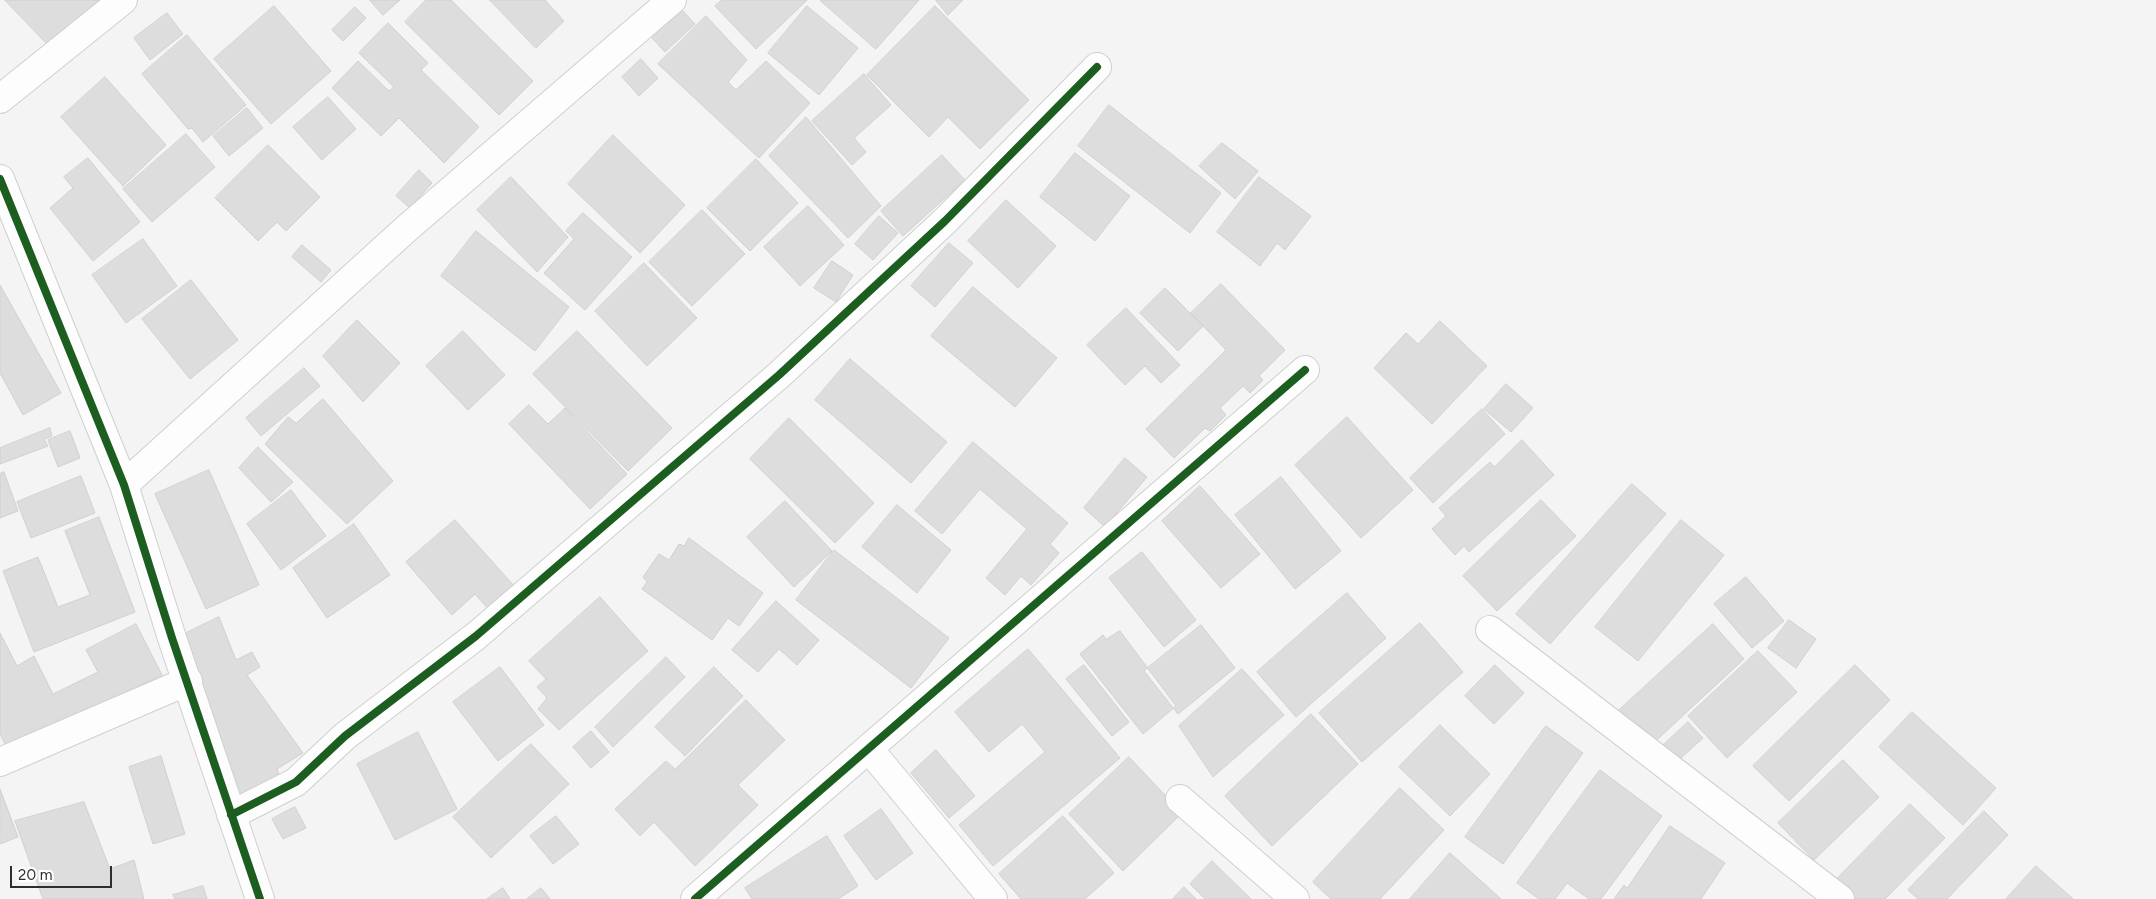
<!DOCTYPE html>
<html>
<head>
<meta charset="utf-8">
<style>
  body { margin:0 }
  #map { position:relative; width:2156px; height:899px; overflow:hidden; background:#f4f4f4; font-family:Figtree,sans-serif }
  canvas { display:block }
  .scale { position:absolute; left:10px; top:866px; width:102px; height:22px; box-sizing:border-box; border:2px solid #2d2e2e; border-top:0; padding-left:6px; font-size:15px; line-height:18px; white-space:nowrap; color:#2d2e2e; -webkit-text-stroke:4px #fff; paint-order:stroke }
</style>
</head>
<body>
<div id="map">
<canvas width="2156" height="899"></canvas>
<div class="scale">20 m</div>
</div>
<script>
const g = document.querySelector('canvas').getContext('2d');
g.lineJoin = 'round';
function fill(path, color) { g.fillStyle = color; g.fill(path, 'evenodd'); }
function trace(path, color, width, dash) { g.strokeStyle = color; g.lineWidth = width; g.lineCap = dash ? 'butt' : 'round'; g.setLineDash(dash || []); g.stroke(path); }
const building = new Path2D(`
  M5,0H106L54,51Z
  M370,0H400L383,15Z
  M426,0H451L533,81L499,115L405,22Z
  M490,0H545L564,21L536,48Z
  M722,0H807L756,49L715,6Z
  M820,0H919L876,49Z
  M936,0H963L948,15Z
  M274,6L331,71L271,124L214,59Z
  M807,6L858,48L819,95L768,53Z
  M935,6L1029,100L980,149L948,117L929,137L867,75Z
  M355,7L366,18L343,41L332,30Z
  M682,10L695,24L665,52L652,38Z
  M167,13L183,34L150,60L134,38Z
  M706,16L747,60L728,82L736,90L766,61L810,103L759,158L658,64Z
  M388,23L428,63L421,70L479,127L444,163L399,118L381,136L332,88L358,61L389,91L394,87L359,53Z
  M187,35L246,105L203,142L192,128L188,129L142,74Z
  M641,59L658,78L639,96L622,77Z
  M864,74L891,105L854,138L866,152L852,165L812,121Z
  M105,77L166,145L123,186L61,117Z
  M328,97L356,129L322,160L293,127Z
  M1109,105L1221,193L1190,233L1078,146Z
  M247,108L263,128L229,156L213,136Z
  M806,117L881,206L848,238L769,156Z
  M186,134L215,167L152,222L123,189Z
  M613,135L685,205L640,253L568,184Z
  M1222,143L1258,171L1235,199L1199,166Z
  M268,145L320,197L286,231L277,222L258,241L215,198Z
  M1075,153L1130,196L1095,241L1040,197Z
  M942,155L965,180L903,236L881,211Z
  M88,158L140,222L93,261L50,208L73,188L64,177Z
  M756,159L798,203L750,251L707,208Z
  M419,170L432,183L410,208L396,196Z
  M511,177L568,237L537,272L477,210Z
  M1259,177L1311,216L1285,250L1277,243L1260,266L1217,232Z
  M1006,200L1056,246L1018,288L968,241Z
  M808,206L844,245L800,286L764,247Z
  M702,210L745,254L692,306L649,262Z
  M583,213L632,257L585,310L544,273L574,239L566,231Z
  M879,216L898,233L873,260L855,244Z
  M476,231L569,307L535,351L441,276Z
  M143,239L177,286L126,323L92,275Z
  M949,243L973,263L935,307L911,286Z
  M302,245L331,270L321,282L292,257Z
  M832,261L853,275L836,302L814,288Z
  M644,263L697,318L647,366L595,311Z
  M191,280L238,340L190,379L142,319Z
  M1221,284L1285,350L1259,376L1263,380L1250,393L1243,386L1220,408L1226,415L1210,431L1205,428L1174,458L1146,429L1226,350L1191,313Z
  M0,285L61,393L23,415L0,373Z
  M973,287L1057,358L1015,407L931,336Z
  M1165,288L1203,326L1178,351L1140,313Z
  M1126,308L1180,365L1161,383L1145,366L1125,385L1087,345Z
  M357,320L400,363L363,402L323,356Z
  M1440,321L1487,366L1432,424L1374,368L1406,333L1418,344Z
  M463,331L505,375L468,410L426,366Z
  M577,331L672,428L628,471L533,374Z
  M850,359L947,442L911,483L815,400Z
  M304,368L320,386L261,436L246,418Z
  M1506,384L1533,408L1511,432L1484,409Z
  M323,399L393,481L347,524L265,444L288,417L296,423Z
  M529,405L548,424L565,408L627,474L590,509L509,424Z
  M1482,409L1505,434L1433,503L1410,478Z
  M1347,417L1413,490L1361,538L1295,465Z
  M789,418L874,503L835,543L750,459Z
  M50,428L52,436L44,439L48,446L0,464V448Z
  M70,431L80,458L58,467L48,440Z
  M1522,440L1554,475L1469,552L1464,546L1455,555L1432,529L1446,516L1439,508L1490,462L1494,467Z
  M973,442L1068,523L1050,544L1059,553L1031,585L1021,576L1005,595L986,578L1027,529L980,489L942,534L915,511Z
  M258,447L293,482L271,502L239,468Z
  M1125,458L1147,477L1105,527L1084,508Z
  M209,470L259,585L206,609L155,494Z
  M4,472L18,511L0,518V474Z
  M81,476L95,513L31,538L17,502Z
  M1281,477L1341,551L1295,589L1235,515Z
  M1632,484L1666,514L1550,644L1516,614Z
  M1200,486L1260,554L1221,588L1162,521Z
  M291,490L326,536L281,570L247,524Z
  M1541,500L1576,536L1497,611L1463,576Z
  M785,501L832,551L794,587L747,537Z
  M897,505L951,550L917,593L862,547Z
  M99,517L135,612L34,652L3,571L38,557L58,607L90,595L65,531Z
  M455,520L516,588L490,611L475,594L452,615L406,562Z
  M1681,520L1724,555L1638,661L1595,627Z
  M354,524L390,575L327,618L293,568Z
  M689,538L763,593L739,626L728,618L712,640L642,589L647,582L643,577L659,554L669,560L679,544L684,546Z
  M834,550L949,638L911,688L796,600Z
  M1142,552L1196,620L1164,647L1109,578Z
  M1746,577L1784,621L1752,648L1714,604Z
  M1347,593L1386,638L1296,717L1257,672Z
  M600,597L648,651L559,730L538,709L547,698L537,687L546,679L529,661Z
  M776,601L819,640L797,665L779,649L758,672L732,650Z
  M219,617L236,660L252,652L260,667L247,675L303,753L277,769L281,781L239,803L184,634Z
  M1789,620L1816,639L1796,668L1768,648Z
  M1420,623L1463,672L1362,762L1319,713Z
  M136,624L162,675L8,750L0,734V633L17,666L34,656L53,694L98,672L86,650Z
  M1713,624L1744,659L1648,748L1616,713Z
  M1201,625L1235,668L1178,714L1144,671Z
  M1120,631L1176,706L1143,734L1080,654L1103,635L1106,639Z
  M1028,649L1120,758L993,866L959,825L1045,752L1022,724L989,752L955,712Z
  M1758,651L1797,692L1727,758L1688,716Z
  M666,657L685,677L613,747L595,727Z
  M1084,665L1129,722L1112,736L1066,679Z
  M1495,665L1524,693L1494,724L1465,696Z
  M1855,665L1890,700L1789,801L1753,766Z
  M500,667L544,725L498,761L453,702Z
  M714,667L743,696L685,756L655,727Z
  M1242,669L1284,715L1213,777L1179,726Z
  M746,700L785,740L738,785L758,805L695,866L654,822L640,836L615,809L666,761L675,769Z
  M1912,712L1996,788L1963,825L1879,747Z
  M1311,714L1358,764L1272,846L1225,796Z
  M1688,722L1703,738L1671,767L1657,751Z
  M1440,725L1490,774L1450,816L1399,767Z
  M1546,726L1583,753L1503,864L1465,837Z
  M591,731L609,752L591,768L573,747Z
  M418,732L457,809L395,840L357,764Z
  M531,744L569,784L491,858L453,817Z
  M936,750L975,796L949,818L911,773Z
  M161,756L185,834L153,844L129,767Z
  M1129,757L1182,813L1123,871L1069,814Z
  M1843,760L1879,797L1814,860L1778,823Z
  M1600,770L1662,816L1601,899H1589L1567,883L1555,899H1539L1517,883Z
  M1400,788L1444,830L1380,899H1331L1313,882Z
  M0,789L18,837L0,844Z
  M84,802L110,869L134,860L144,899H43L15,821Z
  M1910,804L1945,838L1885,899H1849L1833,883Z
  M295,807L306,828L283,839L272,819Z
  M881,809L913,853L876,880L844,836Z
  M1984,811L2008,835L1947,899H1918L1908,890Z
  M556,816L579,844L553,864L530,836Z
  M1063,816L1114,873L1085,899H1021L999,874Z
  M1670,826L1725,863L1701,899H1614L1624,885L1627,888Z
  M827,836L858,886L838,899H752L745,888Z
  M1450,853L1501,899H1410Z
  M1212,861L1251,899H1205L1190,884Z
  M2036,866L2073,899H2006Z
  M203,886L207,899H175L173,895Z
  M1184,887L1196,899H1173Z
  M503,888L510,899H487Z
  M541,888L550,899H527Z`);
const street = new Path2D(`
  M0,99L123,0
  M0,179L124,485L172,638L260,899
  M124,485L406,229L672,0
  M1490,630L1840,899
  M869,749L993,899
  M0,762L188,681
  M1180,799L1295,899
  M231,815L296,782L345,736L476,636L779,375L945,221L1097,67
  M695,899L1305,370`);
const cycleway = new Path2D(`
  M0,179L124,485L172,638L260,899
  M231,815L296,782L345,736L476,636L779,375L945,221L1097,67
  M695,899L1305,370`);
fill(building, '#ddd');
trace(building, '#d0d0d0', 1);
trace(street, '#cfcfcf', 30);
trace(street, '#fdfdfd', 28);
trace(cycleway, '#1b5e20', 8);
</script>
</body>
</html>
